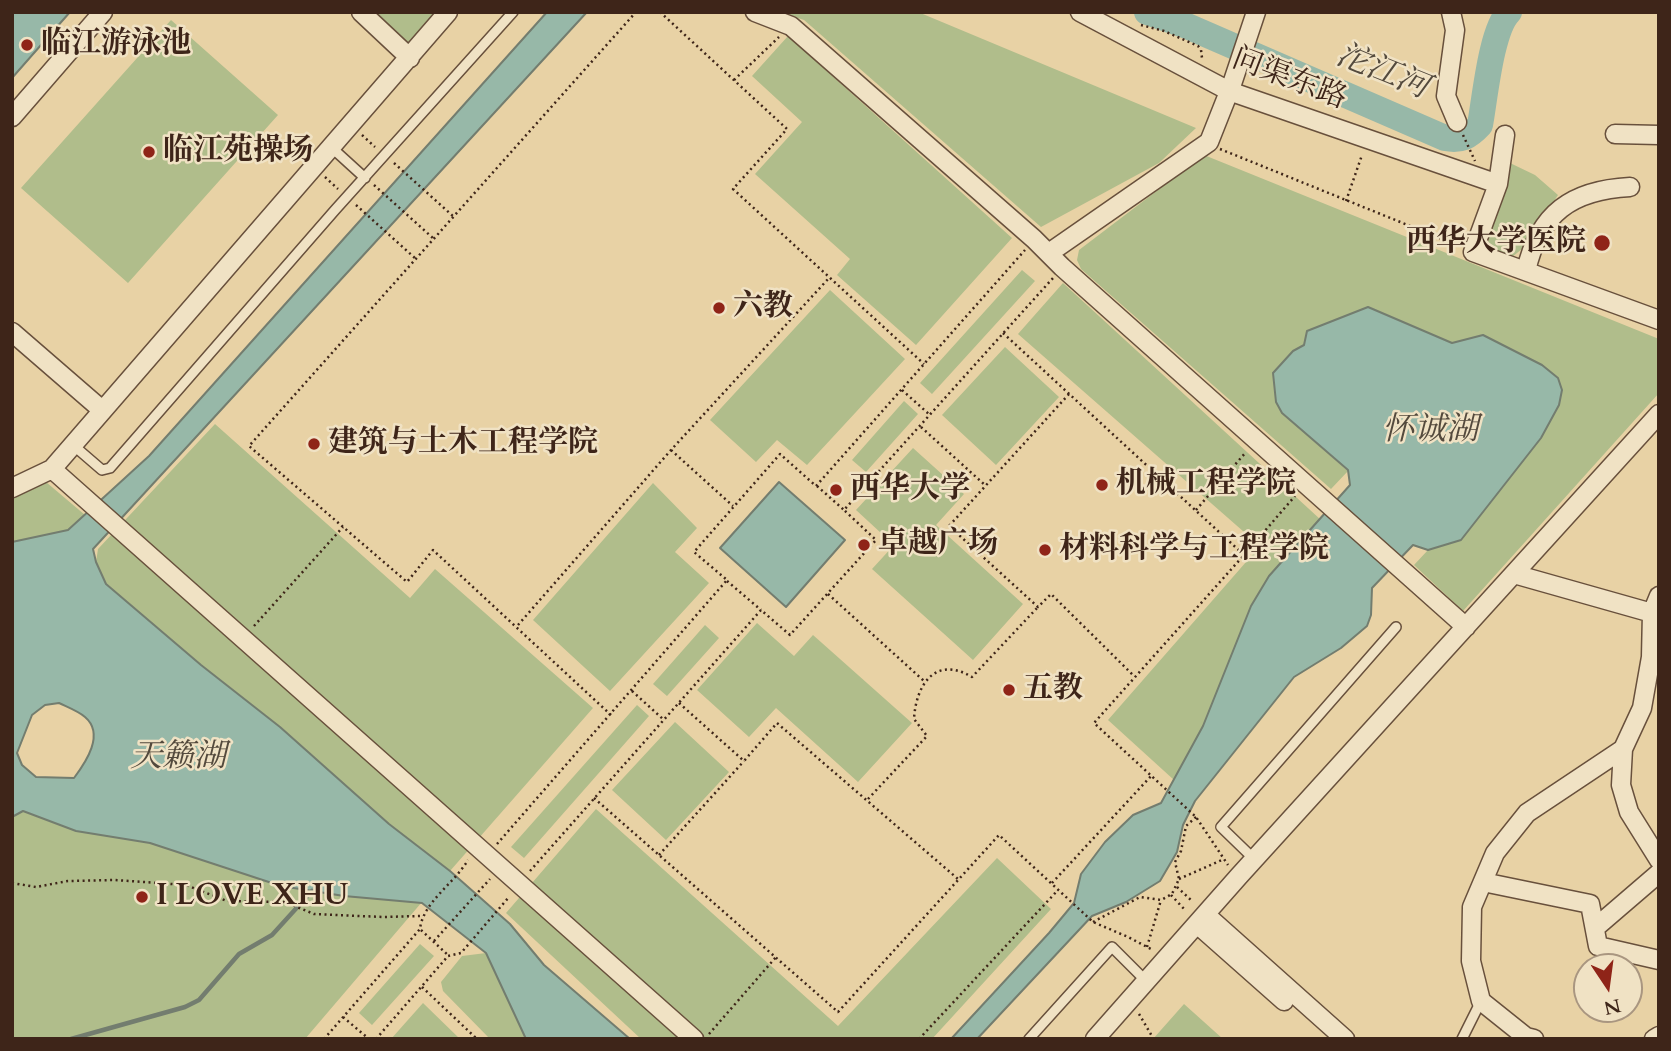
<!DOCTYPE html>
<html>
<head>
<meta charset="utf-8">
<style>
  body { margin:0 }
  #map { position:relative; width:1671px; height:1051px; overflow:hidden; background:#e8d2a5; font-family:Cardo,serif }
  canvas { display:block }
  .frame { position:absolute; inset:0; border:14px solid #3e2519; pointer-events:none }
  .north { position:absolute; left:1573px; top:953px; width:70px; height:70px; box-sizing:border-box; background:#f0e2c4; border:2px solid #a99680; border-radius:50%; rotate:167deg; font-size:19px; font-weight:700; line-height:28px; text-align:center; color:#3e2519 }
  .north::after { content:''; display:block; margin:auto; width:24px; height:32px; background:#8f2418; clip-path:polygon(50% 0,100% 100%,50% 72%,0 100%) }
</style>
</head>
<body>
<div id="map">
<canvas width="1671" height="1051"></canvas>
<div class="frame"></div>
<div class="north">N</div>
</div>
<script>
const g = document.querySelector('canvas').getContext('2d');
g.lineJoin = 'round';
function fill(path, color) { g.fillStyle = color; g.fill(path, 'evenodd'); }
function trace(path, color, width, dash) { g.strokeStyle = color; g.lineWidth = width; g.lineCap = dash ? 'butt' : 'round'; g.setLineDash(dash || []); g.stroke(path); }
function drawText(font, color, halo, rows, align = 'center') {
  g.font = font + ' Cardo,"Noto Serif SC",serif'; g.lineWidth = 5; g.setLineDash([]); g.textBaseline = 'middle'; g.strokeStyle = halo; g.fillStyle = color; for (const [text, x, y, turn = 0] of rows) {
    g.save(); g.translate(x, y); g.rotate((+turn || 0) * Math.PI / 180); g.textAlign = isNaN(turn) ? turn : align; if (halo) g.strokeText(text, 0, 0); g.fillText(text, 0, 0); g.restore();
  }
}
const green = new Path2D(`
  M373,12H440L410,46Z
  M780,12H918L1196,128L1159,163L1041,227L804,20Z
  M171,20L278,115L128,283L21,188Z
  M788,36L1012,238L916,345L837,275L850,259L755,174L802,122L752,76Z
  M1204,155L1659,339V393L1463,611L1414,565L1428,550L1461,540L1483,335L1452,343L1368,307L1293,351L1282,413L1348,471L1331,489L1081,269L1077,260L1079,250Z
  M1510,163L1535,175L1558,195L1522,249L1512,257L1486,248Z
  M1022,270L1035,281L932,394L920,383Z
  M1063,283L1321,520L1269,576L1251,606L1203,726L1174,780L1108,720L1260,546L1018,334Z
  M830,290L905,359L807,465L777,440L756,462L710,420Z
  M1005,347L1059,397L996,465L942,415Z
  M904,401L918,414L866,472L852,460Z
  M215,424L410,598L435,569L593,708L450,871L389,824L280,727L201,665L106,584L96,562L98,549Z
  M913,448L964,494L936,525L1023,604L973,660L872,569L894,545L856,510Z
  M46,482L85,515L68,530L12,542V496Z
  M653,483L697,528L675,552L709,583L610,691L533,620Z
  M757,623L794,656L813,635L912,723L858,782L776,708L749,737L697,690Z
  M705,625L719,638L667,696L653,684Z
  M637,705L649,716L524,858L511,847Z
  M675,722L729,772L666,840L612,790Z
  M596,809L838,1026L997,858L1051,909L932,1039H641L506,913Z
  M23,811L76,831L150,843L281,886L344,896L422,902L305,1039H12V817Z
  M420,944L434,956L372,1025L359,1013Z
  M486,953L526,1039H490L443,991L441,982L462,956Z
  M423,1003L460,1039H391Z
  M1184,1004L1223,1039H1153Z`);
const water = new Path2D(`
  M12,12H70L12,78Z
  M547,12H587L93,549L96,562L106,584L201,665L280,727L389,824L450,871L510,924L544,965L630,1039H526L486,953L422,903L344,896L281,886L150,843L76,831L23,811L12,817V542L68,530L149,456ZM59,703C67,707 78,711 85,717C105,734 86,762 74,778L36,777L22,765L17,753L32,715L45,705Z
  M1368,307L1452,343L1483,335L1542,365L1558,378L1562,390L1559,405L1541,438L1461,540L1428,550L1413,545L1372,588L1371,615L1367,626L1341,648L1294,677L1195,801L1183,825L1177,852L1160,881L1126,902L1092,916L977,1039H951L1049,933L1074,903L1081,874L1105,842L1133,815L1161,803L1203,726L1251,606L1269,576L1350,485L1348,470L1282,413L1276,402L1273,373L1293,351L1304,345L1307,331Z
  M779,482L845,540L786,607L720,548Z`);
const stream = new Path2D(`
  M71,1039L185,1007L199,1000L239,954L272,935L312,891`);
const river = new Path2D(`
  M1147,12L1187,26L1445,138C1461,141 1469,137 1480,125C1485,98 1491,30 1509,12`);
const path = new Path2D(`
  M660,12L787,129L733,189L924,364
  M1141,25L1164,31L1198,46L1201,50L1202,58
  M734,80L779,37
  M362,135L375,147
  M1463,135L1475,161
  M1220,149L1457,245
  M394,163L454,217
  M325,177L338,189
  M374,185L434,239
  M1346,201L1362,155
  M356,205L416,259
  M1003,333L1244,555L1094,723L1196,817L1228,865
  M902,390L930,415
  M1069,394L949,526L1038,607L1051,594L1134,676
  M921,427L986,486
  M671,450L733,506
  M817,486L844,510
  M1196,510L1246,452
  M1244,555L1295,496
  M727,581L761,610
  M828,594L924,681
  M518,625L671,450L829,278
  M254,626L343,527
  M632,691L664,720
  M679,703L744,761L777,723L958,879
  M611,715L433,550L407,582L249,446L636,12
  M594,798L838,1012L999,835L1093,922L1128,937L1151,949
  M868,799L927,736L914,719C916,685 935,655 972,677L1038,607
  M497,844L727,580L694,552L780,454L816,486L1025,250
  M659,855L744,761
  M530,871L761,610L790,635L876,540L844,510L1053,278
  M1179,879L1224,859
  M12,883L36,887L68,881L115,880L186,885L227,901L285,902L314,914L383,917L421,916
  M1052,883L1152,775
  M1177,887L1193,902
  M1171,895L1186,911
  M1093,922L1140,897L1161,900L1172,894L1179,879L1175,862L1181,851L1186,826L1196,817
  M421,930L449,956
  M434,941L490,879
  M1147,947L1161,900
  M422,987L477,1039
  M1139,1014L1153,1038
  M343,1017L369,1039
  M709,1034L776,957
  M324,1039L420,929C423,902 454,884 468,860
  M376,1039L448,956L461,953L509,897
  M919,1039L1058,890`);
const lane = new Path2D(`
  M331,147L365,178
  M73,445L102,470L110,468L335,210L513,12
  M1254,859L1221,827L1396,627
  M1029,1039L1112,947L1146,981
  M1462,1039L1481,1001`);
const street = new Path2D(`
  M361,12L410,58
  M755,12L791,26L1034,239L1062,267L1466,627
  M1080,12L1229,91L1498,184L1473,252L1659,320
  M1451,12L1455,30L1446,96L1457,122
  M12,117L103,12
  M1615,134L1659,135
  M1498,184L1505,135
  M1049,253L1209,142L1232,84L1256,12
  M1526,271C1539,213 1572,190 1630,187
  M12,332L102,410
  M52,469L694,1039
  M12,488L52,469L448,12
  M1514,574L1652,613
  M1623,749L1621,785L1629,812L1659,860
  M1483,882L1590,904L1598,946L1659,960
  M1206,915L1345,1039
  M1197,924L1284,1001
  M1595,928L1659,873
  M1095,1039L1239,876L1659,414
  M1534,1039L1526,1037L1481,1001L1471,961L1472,907L1495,853L1527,813L1623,749L1642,708L1651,657L1652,613L1659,596
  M1654,1039L1659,1036`);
const markers = [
  [27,45,7,"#8f2418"],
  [149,152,7,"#8f2418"],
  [1602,243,9,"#8f2418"],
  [719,308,7,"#8f2418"],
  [314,444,7,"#8f2418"],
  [1102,485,7,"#8f2418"],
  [836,490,7,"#8f2418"],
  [864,545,7,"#8f2418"],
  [1045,550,7,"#8f2418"],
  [1009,690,7,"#8f2418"],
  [142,897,7,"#8f2418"]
];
const poiNames = [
  ["临江游泳池",41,45],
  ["临江苑操场",163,152],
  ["西华大学医院",1586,243,"right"],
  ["六教",733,308],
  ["建筑与土木工程学院",328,444],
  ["机械工程学院",1116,485],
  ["西华大学",850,490],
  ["卓越广场",878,545],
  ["材料科学与工程学院",1059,550],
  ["五教",1023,690],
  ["I LOVE XHU",156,897]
];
const streetNames = [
  ["问渠东路",1289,80,21]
];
const waterNames = [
  ["沱江河",1382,73,22],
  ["怀诚湖",1430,432],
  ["天籁湖",178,759]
];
fill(green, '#b0bd8b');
fill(water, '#97b8a8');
trace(water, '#737d6f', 2);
trace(stream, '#737d6f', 4.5);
trace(river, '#97b8a8', 26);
trace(lane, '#68503c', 12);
trace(street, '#68503c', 21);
trace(path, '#3e2519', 2.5, [2, 3.5]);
trace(lane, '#f0e2c4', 9);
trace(street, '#f0e2c4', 18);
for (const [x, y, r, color] of markers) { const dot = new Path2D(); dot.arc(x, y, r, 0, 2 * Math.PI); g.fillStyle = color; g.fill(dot); trace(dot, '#f0e2c4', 2.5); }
drawText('bold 30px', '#3e2519', '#f0e2c4', poiNames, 'left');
drawText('30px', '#3e2519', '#f0e2c4', streetNames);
drawText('italic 32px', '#544a3d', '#f0e2c4', waterNames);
</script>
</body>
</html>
